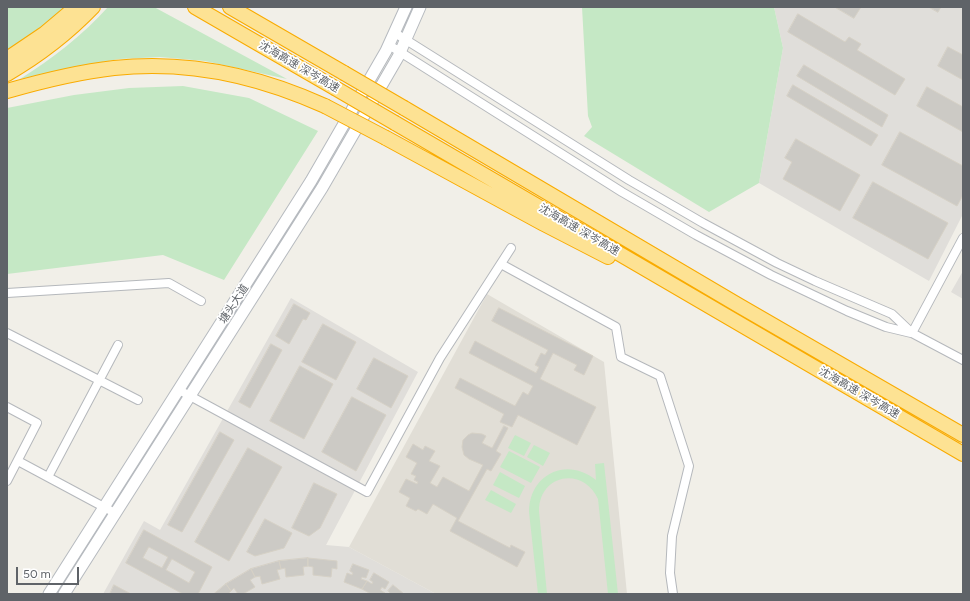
<!DOCTYPE html>
<html>
<head>
<meta charset="utf-8">
<style>
  body { margin:0 }
  #map { position:relative; width:970px; height:601px; overflow:hidden; background:#f1efe8; font-family:Figtree,sans-serif }
  canvas { display:block }
  .frame { position:absolute; inset:0; border:8px solid #5f6368; pointer-events:none }
  .scale { position:absolute; left:16px; top:567px; width:63px; height:18px; box-sizing:border-box; border:2px solid #5f6368; border-top:0; padding-left:5px; font-size:12px; line-height:14px; white-space:nowrap; color:#5f6368; -webkit-text-stroke:3px #fff; paint-order:stroke }
</style>
</head>
<body>
<div id="map">
<canvas width="970" height="601"></canvas>
<div class="frame"></div>
<div class="scale">50 m</div>
</div>
<script>
const g = document.querySelector('canvas').getContext('2d');
g.lineJoin = 'round';
function fill(path, color) { g.fillStyle = color; g.fill(path, 'evenodd'); }
function trace(path, color, width, dash) { g.strokeStyle = color; g.lineWidth = width; g.lineCap = dash ? 'butt' : 'round'; g.setLineDash(dash || []); g.stroke(path); }
function drawText(font, color, halo, rows, align = 'center') {
  g.font = font + ' Figtree,"Noto Sans SC",sans-serif'; g.lineWidth = 3.5; g.setLineDash([]); g.textBaseline = 'middle'; g.strokeStyle = halo; g.fillStyle = color; for (const [text, x, y, turn = 0] of rows) {
    g.save(); g.translate(x, y); g.rotate((+turn || 0) * Math.PI / 180); g.textAlign = isNaN(turn) ? turn : align; if (halo) g.strokeText(text, 0, 0); g.fillText(text, 0, 0); g.restore();
  }
}
const industrial = new Path2D(`
  M774,7H963V214L929,281L759,183L783,48Z
  M963,271V299L951,292Z
  M291,298L418,372L326,545L349,547L436,594H103L144,521L160,530Z`);
const education = new Path2D(`
  M487,294L604,362L627,594H436L349,547Z`);
const green = new Path2D(`
  M7,7H65L38,32L7,50Z
  M108,7H154L287,79L205,61L160,57L119,59L81,66L20,79C52,59 83,35 108,7Z
  M582,7H774L783,48L759,183L709,212L584,136L592,127L588,116Z
  M183,86L249,98L318,131L224,280L163,255L7,274V108L74,95L129,88Z
  M515,435L531,443L524,456L508,448Z
  M534,445L550,453L543,466L527,457Z
  M509,451L540,467L531,483L500,467Z
  M604,463L618,594H608L598,499C583,466 539,474 539,511L547,594H538L529,512C529,474 567,456 596,480L595,464Z
  M500,472L525,486L519,498L493,485Z
  M491,490L516,504L511,513L485,500Z`);
const building = new Path2D(`
  M835,7H861L854,18Z
  M929,7H941L938,12Z
  M798,14L845,42L849,37L861,44L857,50L905,79L895,95L788,32Z
  M948,47L963,55V80L938,66Z
  M804,65L888,115L882,127L797,76Z
  M793,85L878,135L871,146L787,96Z
  M927,87L963,107V132L917,106Z
  M900,132L963,166V195L957,206L882,165Z
  M796,139L860,175L840,211L783,179L792,162L785,158Z
  M873,182L948,223L928,259L853,218Z
  M294,304L310,313L306,320L303,319L289,344L276,336Z
  M499,308L593,356L584,375L574,370L577,365L553,353L540,379L596,407L577,445L518,415L512,427L500,422L504,414L455,388L460,378L515,406L523,392L528,395L533,386L469,353L475,341L536,373L539,367L535,365L541,353L545,355L548,350L492,321Z
  M323,324L356,342L336,380L302,362Z
  M271,344L282,350L250,408L239,402Z
  M374,358L408,376L391,408L357,389Z
  M300,366L333,384L304,439L270,421Z
  M352,397L386,415L356,471L322,452Z
  M504,426L508,428L496,451L501,454L491,471L487,469L458,521L510,548L511,545L525,552L517,567L450,531L457,518L433,504L427,514L418,509L416,511L406,506L410,498L399,492L406,479L417,484L418,482L414,480L416,476L411,474L417,463L406,457L413,444L423,450L425,446L435,451L429,461L440,466L430,483L437,487L443,477L469,491L483,465L469,459L464,455L462,447L463,440L468,435L472,433L482,434L486,436L482,443L492,448Z
  M220,432L234,440L182,532L168,525Z
  M248,448L282,467L229,561L195,542Z
  M314,483L337,494L320,528L309,536L292,528Z
  M265,519L292,533L284,548L255,556L247,552Z
  M144,530L212,567L198,594H183L126,563ZM149,547L168,557L162,568L143,558ZM172,559L195,572L189,583L166,570Z
  M308,558V566L303,567L304,575L286,577L285,568L281,569L279,561Z
  M308,558L337,561V569L332,568L331,577L313,575V567L308,566Z
  M279,561L281,569L277,570L280,579L262,584L260,576L255,577L251,569Z
  M353,564L369,570L366,578L362,577L361,579L367,581L362,589L344,582L347,573L352,575L353,573L350,571Z
  M251,569L255,577L250,580L255,587L243,594H238L234,588L231,591L226,584Z
  M374,573L389,582L385,589L382,587L380,590L385,593L384,594H371L362,589L367,581L372,584L373,582L370,580Z
  M226,584L231,591L228,594H214Z
  M114,585L131,594H110Z
  M393,585L404,594H391L388,591Z`);
const street = new Path2D(`
  M395,33L629,180L703,223L777,263L815,281L892,314L912,333L963,360
  M389,45L622,192L696,235L771,275L847,311L886,327L911,333
  M501,264L616,327L621,357L660,376L689,466L672,536L670,573L673,594
  M7,293L169,283L201,301
  M7,333L138,400
  M912,333L963,238
  M179,390L367,492L440,358L511,248
  M7,407L37,423L7,481
  M18,461L115,513
  M48,477L118,345`);
const secondary = new Path2D(`
  M49,594L311,181L386,51L406,7
  M64,594L322,188L398,57L420,7`);
const highway = new Path2D(`
  M195,7L335,88
  M230,7L344,73
  M7,59L44,34L76,7
  M7,74C38,56 68,33 93,7
  M7,91C42,81 78,72 114,68C187,60 259,76 325,106
  M404,108L738,305L963,435
  M395,123L963,454
  M386,138L544,224L608,257`);
const highwayBridge = new Path2D(`
  M344,73L404,108
  M335,88L395,123
  M325,106L386,138`);
const streetNames = [
  ["沈海高速 深岑高速",299,67,30],
  ["沈海高速 深岑高速",579,230,30],
  ["塘头大道",234,304,-57],
  ["沈海高速 深岑高速",859,393,30]
];
fill(industrial, '#e0deda');
fill(education, '#e1ded6');
fill(green, '#c5e8c5');
fill(building, '#cccac5');
trace(building, '#d6d1c6', 1);
trace(street, '#b5b8bc', 10);
trace(secondary, '#b6babf', 13);
trace(highway, '#f9ab00', 16);
trace(street, '#fff', 8);
trace(secondary, '#fff', 11);
trace(highway, '#fde293', 14);
trace(highwayBridge, '#f9ab00', 16, []);
trace(highwayBridge, '#fde293', 14);
drawText('11px', '#5f6368', '#fff', streetNames);
</script>
</body>
</html>
